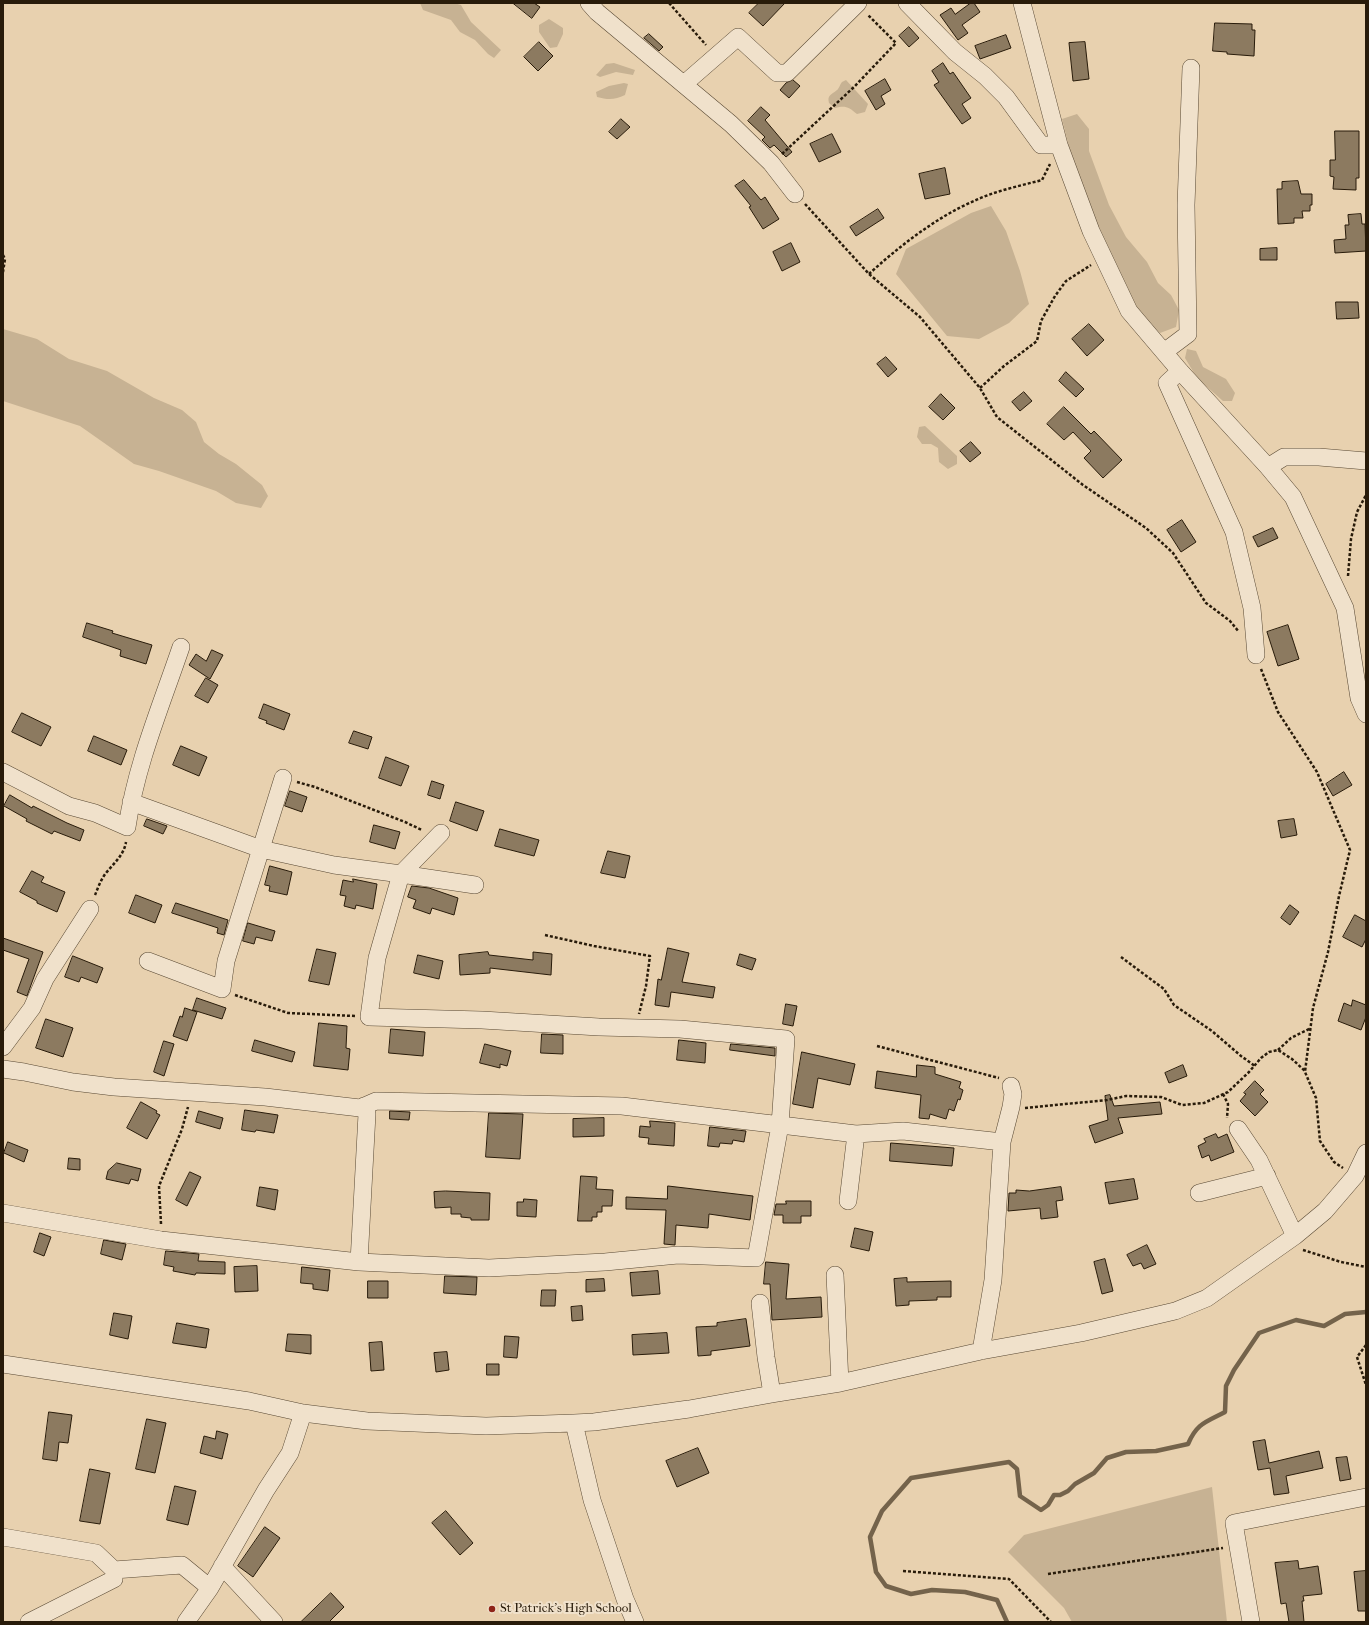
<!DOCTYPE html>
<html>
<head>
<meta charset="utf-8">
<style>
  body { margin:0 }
  #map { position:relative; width:1369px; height:1625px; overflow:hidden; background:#e8d1af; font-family:"IM FELL French Canon",serif }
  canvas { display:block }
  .frame { position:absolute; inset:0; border:4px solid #281b0a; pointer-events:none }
</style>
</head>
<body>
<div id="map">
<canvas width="1369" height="1625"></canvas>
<div class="frame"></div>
</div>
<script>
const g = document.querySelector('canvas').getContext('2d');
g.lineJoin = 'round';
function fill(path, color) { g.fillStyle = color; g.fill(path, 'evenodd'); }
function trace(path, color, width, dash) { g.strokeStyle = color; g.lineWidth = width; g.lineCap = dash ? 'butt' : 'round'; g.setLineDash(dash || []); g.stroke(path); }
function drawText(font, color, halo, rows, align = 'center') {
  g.font = font + ' "IM FELL French Canon",serif'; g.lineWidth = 4; g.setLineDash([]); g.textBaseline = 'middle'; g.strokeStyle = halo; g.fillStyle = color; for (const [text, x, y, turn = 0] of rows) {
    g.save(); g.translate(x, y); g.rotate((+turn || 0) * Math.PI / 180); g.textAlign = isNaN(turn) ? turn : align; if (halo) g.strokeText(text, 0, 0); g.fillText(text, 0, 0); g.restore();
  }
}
const green = new Path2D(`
  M420,3H454L461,5L471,22L501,50L494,58L488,54L475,40L460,32L451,20L423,10Z
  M549,19L563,28V34L557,47L550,48L539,32V25Z
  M614,63L635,70L633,75L616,72L600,77L596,75L606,64Z
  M846,80L868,104L865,112L857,114C849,107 845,105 835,108L829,103C827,95 831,95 837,90C839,89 840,84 842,82Z
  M624,83L628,84L625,95C615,100 608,100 597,97L596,92L609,86Z
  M1077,114L1089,129V151L1109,205L1126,237L1147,262L1158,283L1171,295L1179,310L1176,327L1160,333L1138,315L1113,265L1074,167L1062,119Z
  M991,206L1006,231L1020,271L1029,304L1009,323L979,339L947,336L896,274L906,249L971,213Z
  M3,329L37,339L69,359L107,371L154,398L182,410L196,422L204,442L219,454L236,464L262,485L268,496L261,508L236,503L216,491L159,471L134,464L80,426L3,401Z
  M1187,349L1196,351L1203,367L1226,379L1235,393L1232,401H1223L1197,378L1185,358Z
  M925,426L957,456V464L948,469L939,462L938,448L931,444H922L917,437L919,427Z
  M1212,1487L1227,1622H1072L1064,1608L1008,1552L1024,1535Z`);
const stream = new Path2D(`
  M1007,1622L997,1600L965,1592L932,1590L911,1594L886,1586L876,1572L870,1537L882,1511L911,1478L1009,1462L1017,1469L1020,1496L1041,1510L1048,1505L1054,1495H1060L1068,1491L1075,1484L1094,1473L1107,1458L1126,1452L1156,1451L1188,1444C1197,1423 1206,1422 1225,1412L1226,1386L1234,1370L1259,1333L1296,1320L1324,1326L1345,1314L1366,1312`);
const building = new Path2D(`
  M513,3H534L540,7L532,18Z
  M759,3H785L763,26L749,13Z
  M971,3H974L980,12L962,25L968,33L958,40L940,15L951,8L955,14Z
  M1215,23L1252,24V30H1255L1254,56L1227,54V52L1213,51Z
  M909,27L919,38L909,47L899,36Z
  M649,34L663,47L659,51L644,38Z
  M1006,35L1011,48L980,59L975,46Z
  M539,42L553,56L538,71L524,57Z
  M1085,42L1089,79L1073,81L1069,43Z
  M943,63L950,74L953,72L971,98L962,104L971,118L962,124L934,85L939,82L932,71Z
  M885,79L891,90L881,96L885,104L876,110L865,91Z
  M793,80L800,86L789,98L780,90L786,83Z
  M761,107L770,115L765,120L792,152L786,157L774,145L770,148L762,140L765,137L748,121Z
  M621,119L630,127L617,139L609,132Z
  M1335,131H1359V178H1356V190L1333,189L1334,177L1330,176V160H1335Z
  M832,134L841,152L819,162L810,144Z
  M945,168L950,194L925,199L919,174Z
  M744,180L761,200L765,197L779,219L763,229L749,207L751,206L735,186Z
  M1298,181L1301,194H1312V205H1310V211H1302L1303,218H1294V223L1278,224L1277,189H1282V182Z
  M878,209L884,218L856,236L850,227Z
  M1361,214L1362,224H1365L1366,251L1335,253L1334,240L1346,239L1345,225H1349L1348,215Z
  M791,243L800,262L782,271L773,252Z
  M1277,248V260H1260V249Z
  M1336,302H1358L1359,318L1337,319Z
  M1089,324L1104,340L1087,356L1072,339Z
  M886,357L897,369L888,377L877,364Z
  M1066,372L1084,389L1076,397L1059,381Z
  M1024,392L1032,401L1020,411L1012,402Z
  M941,394L955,408L943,420L929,407Z
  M1064,407L1091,434L1094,431L1122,460L1103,478L1084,458L1091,451L1073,432L1064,440L1047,424Z
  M971,442L981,453L970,462L960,451Z
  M1182,520L1196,542L1181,552L1167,530Z
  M1273,528L1278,538L1258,547L1253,537Z
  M87,623L113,631L112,633L152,645L146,664L120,656L121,650L83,637Z
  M1288,625L1299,659L1278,666L1267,632Z
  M212,650L223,655L210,679L189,665L196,654L206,661Z
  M206,678L218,685L208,703L195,696Z
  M264,704L290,714L284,730L266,723L267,721L259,718Z
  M22,713L51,727L41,746L12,732Z
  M354,731L372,737L368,749L349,743Z
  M94,736L127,750L121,765L88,751Z
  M181,746L207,757L199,776L173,765Z
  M386,757L409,766L401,786L379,778Z
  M1344,772L1352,785L1333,796L1326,784Z
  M432,781L444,785L440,799L428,795Z
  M290,791L307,797L302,812L285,806Z
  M10,795L32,808L33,806L67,823L84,830L80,841L54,831L52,834L26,821L27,819L4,806Z
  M456,802L484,811L477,831L450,821Z
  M147,819L167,826L163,834L144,826Z
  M1294,819L1297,835L1281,838L1278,821Z
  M374,825L400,832L395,849L370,842Z
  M500,829L539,840L534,856L495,846Z
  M608,851L630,856L625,878L601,873Z
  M270,866L292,872L287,895L269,891L270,886L265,885Z
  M32,871L44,877L41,882L65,892L57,912L37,903V901L20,892Z
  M353,879L377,884L373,909L356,905L355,909L344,906L346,896L340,895L343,880L353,882Z
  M412,886L429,888L458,898L454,915L432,908L430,914L413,908L416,900L408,897Z
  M136,895L162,905L155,923L129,913Z
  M176,903L228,920L224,935L217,933L218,928L172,913Z
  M1290,905L1299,912L1290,925L1281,918Z
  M1355,915L1366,921V939L1362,947L1343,937Z
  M248,923L275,931L272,941L256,937L254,944L243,941Z
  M3,938L43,952L27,996L17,992L29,959L3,950Z
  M668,948L689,953L682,982L715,987L713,998L671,992L669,1007L655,1005L658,979L661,980Z
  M317,949L336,953L329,985L309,981Z
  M488,952L489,955L533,960V952L552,954L551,975L490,968V973L460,975L459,955Z
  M740,954L756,959L752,970L737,965Z
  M418,955L443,961L439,979L414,973Z
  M73,956L103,968L97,983L81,977L79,982L65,977Z
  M197,998L226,1008L222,1019L193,1010Z
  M1353,1000L1366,1005V1017L1361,1030L1338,1021L1344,1003L1351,1006Z
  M786,1004L797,1006L793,1026L783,1024Z
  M185,1008L197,1012L187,1041L173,1036L180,1016L182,1017Z
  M46,1019L73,1028L63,1057L36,1048Z
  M319,1023L347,1026L346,1048L350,1049L348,1070L314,1066Z
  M391,1029L425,1032L423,1056L389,1053Z
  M542,1034L563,1035V1054L541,1053Z
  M255,1040L295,1052L292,1062L252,1051Z
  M679,1040L706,1043L705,1063L677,1060Z
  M164,1041L174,1044L164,1076L154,1072Z
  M485,1044L511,1051L507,1066L500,1064V1068L480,1063Z
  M731,1044L775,1048V1056L730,1050Z
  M802,1052L855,1064L850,1085L818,1078L813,1108L793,1104Z
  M917,1065L935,1067V1074L961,1082L959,1088L963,1090L960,1100L958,1099L954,1111L949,1109L946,1119L930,1114L929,1119L919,1118L921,1095L875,1088L877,1071L916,1077Z
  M1183,1065L1187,1076L1169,1083L1165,1073Z
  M1255,1081L1264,1090L1260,1094L1268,1102L1255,1116L1240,1101L1246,1094L1244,1093Z
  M1110,1095L1114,1106L1160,1102L1162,1114L1118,1118L1123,1133L1095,1143L1089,1126L1108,1120L1105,1096Z
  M141,1102L157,1111L156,1113L160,1115L147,1139L127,1128Z
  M245,1110L278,1115L274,1133L256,1130L255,1132L242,1130Z
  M199,1111L223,1118L220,1129L196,1122Z
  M390,1111L410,1112L409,1120L390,1119Z
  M489,1113L523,1114L520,1159L486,1157Z
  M604,1118V1136L573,1137V1119Z
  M650,1121L675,1123L674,1146L648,1144L649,1138L639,1137L640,1126L650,1127Z
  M710,1127L746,1131L744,1142L733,1140L732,1144L720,1143L719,1147L708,1146Z
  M1216,1134L1218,1138L1227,1134L1234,1152L1211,1161L1209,1155L1202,1158L1198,1146L1206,1142L1204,1139Z
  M8,1142L28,1150L24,1162L4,1153Z
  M891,1143L954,1148L952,1166L890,1161Z
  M69,1158L80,1159V1170L68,1169Z
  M117,1163L141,1169L138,1181L131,1179L129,1184L106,1179L108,1171Z
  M190,1172L201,1177L187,1206L176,1200Z
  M581,1176L597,1177L596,1189L613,1190L612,1206H602V1212H597V1217H592V1221H578Z
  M1134,1179L1138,1199L1109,1204L1105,1183Z
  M668,1186L753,1196L750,1220L709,1214L708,1228L676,1225L675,1245L664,1244L666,1210L626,1209V1197L667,1199Z
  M260,1187L278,1190L275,1210L257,1206Z
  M1061,1187L1063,1200L1056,1201L1058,1217L1041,1219L1040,1208L1008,1211L1009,1193H1016V1190L1029,1191Z
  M446,1191L490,1193L489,1220H471V1218L461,1217V1214H451V1207L435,1208L434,1192Z
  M524,1199L537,1200L536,1217L517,1216V1202H523Z
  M786,1201H811V1216H801V1223H783V1215H774L776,1204H786Z
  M855,1228L873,1232L869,1251L851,1247Z
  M40,1233L51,1237L44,1256L34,1252Z
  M104,1240L126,1244L122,1260L101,1254Z
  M1147,1245L1156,1264L1144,1269L1141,1263L1133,1266L1127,1255Z
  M166,1251L199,1254L198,1261L225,1262V1274L196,1273L195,1275L173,1271L174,1267L164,1265Z
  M1105,1259L1113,1291L1102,1294L1094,1262Z
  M766,1262L789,1264L786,1299L821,1297L822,1317L772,1320L770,1284H764Z
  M257,1266L258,1291L235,1292L234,1267Z
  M302,1267L330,1270L328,1291L313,1289V1284L301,1283Z
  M658,1271L660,1294L632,1296L630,1273Z
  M445,1276L477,1277L476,1295L444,1293Z
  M907,1278V1282L951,1281V1297H937V1300L909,1301V1305L896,1306L894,1279Z
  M604,1279L605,1291L586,1292V1280Z
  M368,1281H388V1298H368Z
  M542,1290H556L555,1306H541Z
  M582,1306L583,1320L572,1321L571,1307Z
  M114,1313L132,1316L128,1339L110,1335Z
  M746,1319L750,1346L711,1351V1355L698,1356L696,1327L717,1326V1323Z
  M177,1323L209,1329L206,1348L173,1343Z
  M667,1333L669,1353L633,1355L632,1335Z
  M288,1334L311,1335V1354L286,1351Z
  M505,1336L519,1337L517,1358L504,1357Z
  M382,1342L384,1370L371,1371L369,1343Z
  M447,1352L449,1370L436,1372L434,1353Z
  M487,1364H499V1375H487Z
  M49,1412L72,1415L68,1443L59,1442L57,1461L43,1459Z
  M147,1419L166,1423L155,1473L136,1469Z
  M217,1431L228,1434L222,1459L200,1453L204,1436L215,1439Z
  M1265,1440L1269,1463L1319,1451L1323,1468L1286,1476L1289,1493L1274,1495L1270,1468L1258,1470L1253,1442Z
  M698,1448L709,1473L677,1487L666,1461Z
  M1347,1457L1351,1479L1340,1481L1336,1458Z
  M90,1469L110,1473L100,1524L80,1521Z
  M175,1486L196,1491L188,1525L167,1520Z
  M446,1511L473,1543L460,1555L432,1523Z
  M265,1527L280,1538L253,1577L238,1566Z
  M1298,1561L1299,1569L1318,1566L1322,1594L1303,1596L1304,1601H1302L1304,1622H1289L1286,1603L1281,1604L1275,1563Z
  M1366,1571V1611H1358L1354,1572Z
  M331,1593L344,1607L329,1622H301Z`);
const path = new Path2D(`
  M669,3L706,45
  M782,154L854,87L896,43L868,15
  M805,204L869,274L920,317L980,388L997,417L1083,485L1146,528L1173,553L1206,603L1230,621L1239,632
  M3,255L5,259L3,272
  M869,274C897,248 938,216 974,201C995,191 1019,186 1042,180L1050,164
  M980,388L1004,366L1037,341L1041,321L1055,296L1066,281L1091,265
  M1348,576L1351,539L1357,512L1366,495
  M1261,669L1278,712L1317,772L1350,850L1339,896L1328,952L1313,1008L1305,1072L1316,1098L1320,1141L1334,1162L1343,1168
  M297,782L315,787L405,822L422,830
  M95,895C98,888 101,879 106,873C114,863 124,855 126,842
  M545,935L594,946L650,956L646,986L639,1014
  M1121,957L1164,989L1174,1005L1212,1031L1241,1056L1255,1066
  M235,995L288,1013L355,1016
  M877,1046L999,1078
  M1278,1050L1291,1038L1311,1028
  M1223,1094L1228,1104L1227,1118
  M1025,1108L1107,1100L1126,1096L1161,1097L1182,1105L1204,1103L1228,1092L1249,1072L1261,1058L1269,1052L1278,1050L1292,1059L1305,1071
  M161,1224L159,1186L182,1129L188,1107
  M1303,1250L1341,1262L1366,1267
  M1366,1345L1357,1357L1366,1385
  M903,1571L1009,1579L1051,1622
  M1048,1574L1223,1548`);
const minor = new Path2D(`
  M589,3L597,12L731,124L771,163L795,194
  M907,3L955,52L985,76L1006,97L1041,145H1059
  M1022,3L1059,145L1091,231L1129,311L1180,371L1268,467L1293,497L1345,608L1359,698L1366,714
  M684,84L738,37L777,73H787L858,3
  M1164,352L1188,334L1186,205L1191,68
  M1180,371L1167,383L1234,532L1252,608L1256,655
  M1268,467L1284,457H1319L1366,461
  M3,772L69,806L95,813L127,827C136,765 161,706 181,647
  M401,874L475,885
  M401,874L441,833
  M148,961L222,989L226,961L283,778
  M3,1047L32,1008L45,979L90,909
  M3,1069L24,1072L73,1082L114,1087L265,1097L360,1108L376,1101L622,1106L856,1134L903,1131L1002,1142
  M1238,1129L1259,1160L1295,1236
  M1199,1193L1267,1176
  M848,1201L856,1134
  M3,1213L161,1240L359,1262L489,1268L605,1262L678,1255L756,1258L780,1125L786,1039L680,1029L599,1027L482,1020L369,1017L377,958L401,874L334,865L261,849L131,802
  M359,1262L367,1114L364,1106
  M835,1275L840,1383
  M760,1303L766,1357L772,1394
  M981,1351L993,1280L1002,1142L1011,1107L1013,1094L1011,1086
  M3,1364L249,1401L303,1413L367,1421L486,1426L574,1423L594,1422L689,1409L772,1394L840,1383L981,1351L1081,1333L1175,1311L1207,1298L1295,1236L1325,1211L1355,1176L1366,1153
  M574,1423L592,1500L625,1599L635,1622
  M3,1537L96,1553L114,1570L182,1565L210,1588
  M222,1566L274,1622
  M29,1622L114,1579V1570
  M186,1622L210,1588L266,1490L290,1453L303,1413
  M1251,1622L1234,1523L1366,1497`);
const markers = [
  [492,1609,4,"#8f2418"]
];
const poiNames = [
  ["St Patrick's High School",500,1609]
];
fill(green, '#c7b293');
trace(stream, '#74634b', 4.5);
fill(building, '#8c7a60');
trace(building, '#281b0a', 1);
trace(minor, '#584833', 18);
trace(path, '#281b0a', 2.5, [3, 2]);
trace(minor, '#f0e1cb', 17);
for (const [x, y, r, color] of markers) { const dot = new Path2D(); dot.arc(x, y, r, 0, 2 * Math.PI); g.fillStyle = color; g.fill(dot); trace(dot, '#f0e1cb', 1.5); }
drawText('13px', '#281b0a', '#f0e1cb', poiNames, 'left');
</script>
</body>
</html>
